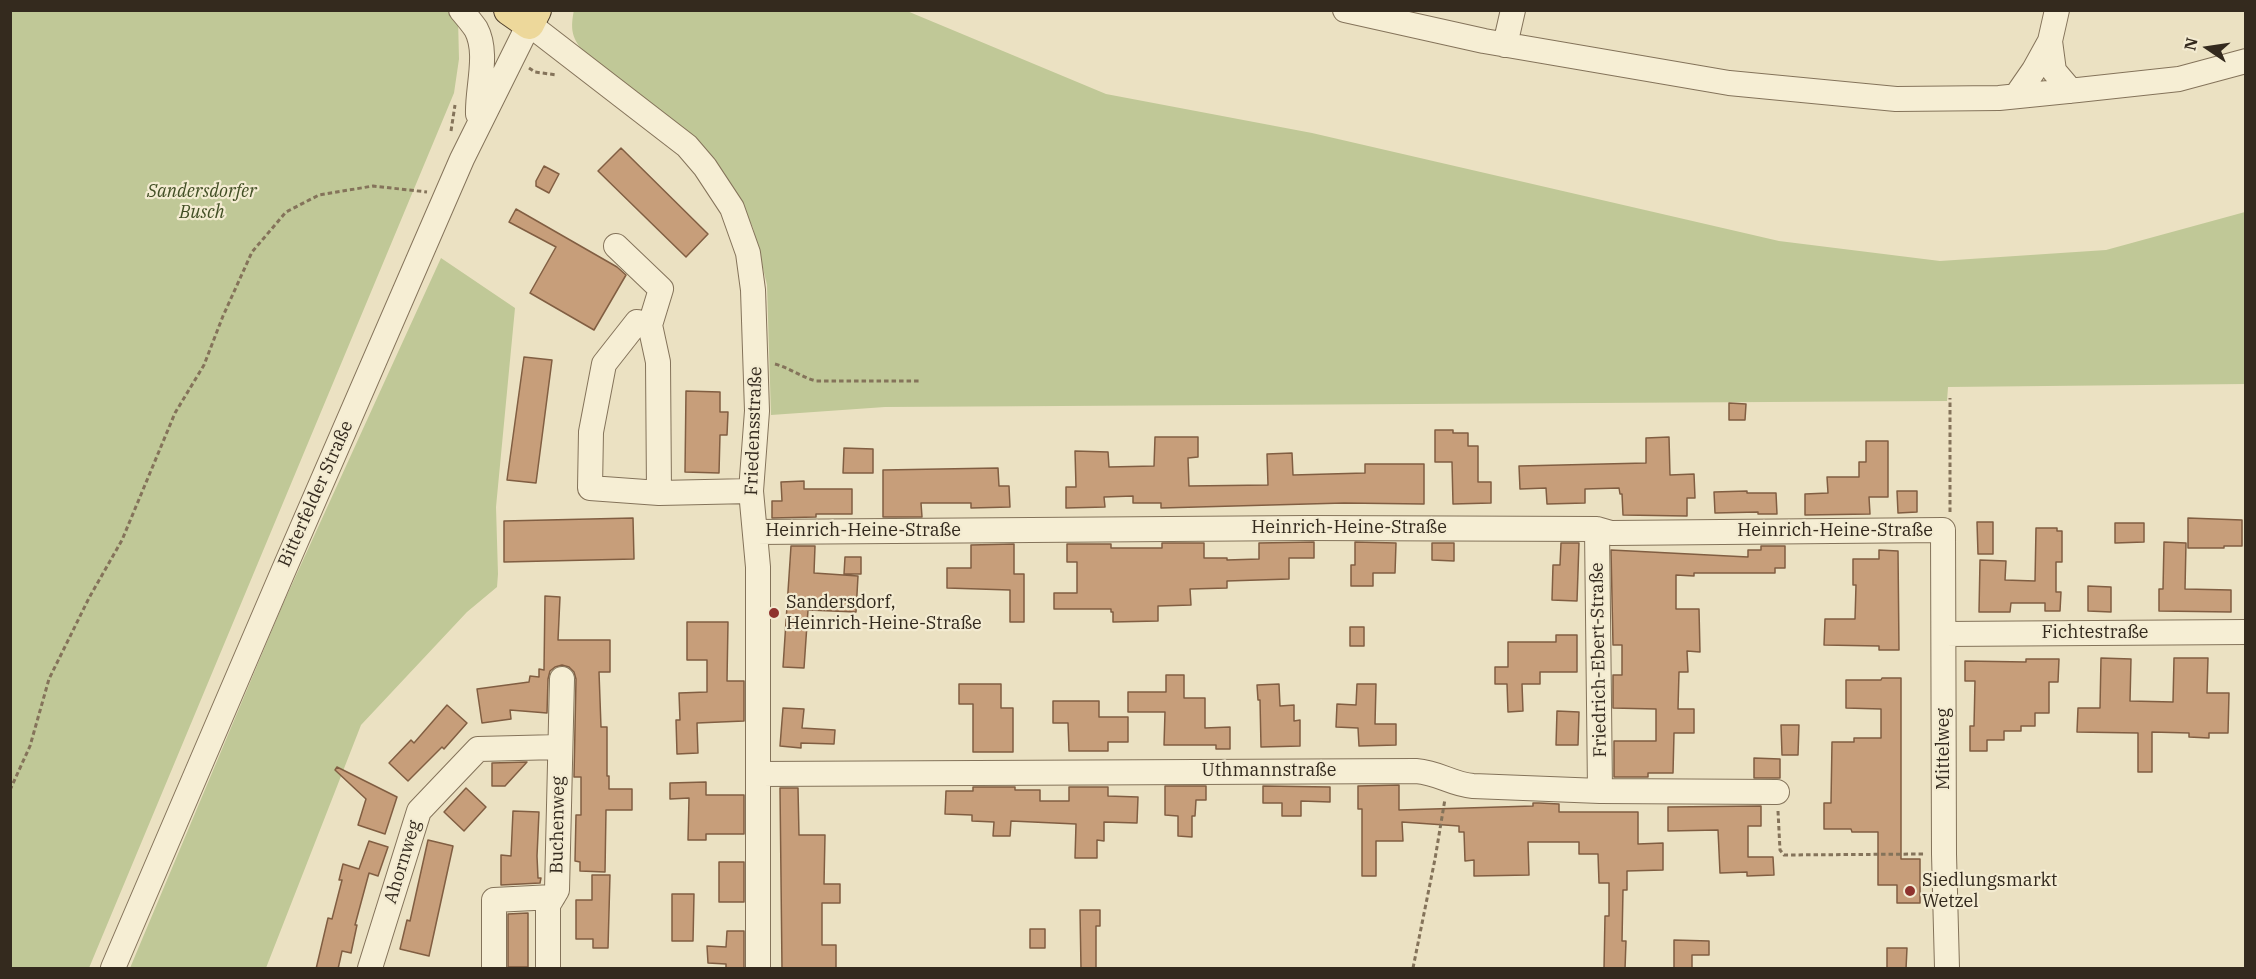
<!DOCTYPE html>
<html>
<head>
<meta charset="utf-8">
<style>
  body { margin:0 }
  #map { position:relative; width:2256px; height:979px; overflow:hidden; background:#ebe1c2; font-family:"IBM Plex Serif",serif }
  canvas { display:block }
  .frame { position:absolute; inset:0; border:12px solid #342a1e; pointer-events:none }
  .north { position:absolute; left:2178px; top:18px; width:60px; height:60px; -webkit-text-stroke:4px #f3ebd1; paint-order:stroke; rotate:283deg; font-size:16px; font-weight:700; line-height:24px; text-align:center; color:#342a1e }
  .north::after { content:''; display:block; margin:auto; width:21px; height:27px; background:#342a1e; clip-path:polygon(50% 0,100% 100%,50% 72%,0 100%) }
</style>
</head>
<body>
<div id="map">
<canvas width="2256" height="979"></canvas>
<div class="frame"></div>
<div class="north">N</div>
</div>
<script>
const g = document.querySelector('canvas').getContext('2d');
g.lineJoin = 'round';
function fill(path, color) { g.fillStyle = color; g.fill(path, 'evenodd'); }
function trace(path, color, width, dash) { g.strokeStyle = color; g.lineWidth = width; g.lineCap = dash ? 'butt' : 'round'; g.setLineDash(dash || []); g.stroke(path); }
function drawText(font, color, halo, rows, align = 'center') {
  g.font = font + ' "IBM Plex Serif",serif'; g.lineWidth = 4.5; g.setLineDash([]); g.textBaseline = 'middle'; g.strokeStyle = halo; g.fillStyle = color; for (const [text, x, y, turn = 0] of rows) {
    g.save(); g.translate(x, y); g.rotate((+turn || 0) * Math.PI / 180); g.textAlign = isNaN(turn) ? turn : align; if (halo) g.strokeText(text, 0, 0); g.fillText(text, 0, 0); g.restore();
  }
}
const green = new Path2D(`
  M449,10L458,18L459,59L454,93L89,968H11L10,11Z
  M574,10L907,11L1106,94L1312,133L1779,241L1940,261L2106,250L2245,212V384L1948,387L1947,401L885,407L771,415L767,285L753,228L737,193L713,159L588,58C574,40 569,34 574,10Z
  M441,258L515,308L496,507L498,574L497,587L467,612L361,725L266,968H130L283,604Z`);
const building = new Path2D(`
  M621,148L708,234L686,257L598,171Z
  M544,166L559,174L549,193L536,186V181Z
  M516,209L617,267L626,275L594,330L530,293L556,247L509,222Z
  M524,357L552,360L536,483L507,480Z
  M686,391L720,392V412H728L727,435H720L719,473L685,472Z
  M1729,403L1746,404L1745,420H1729Z
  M1435,430H1453V433H1468V446H1478V482H1491V503L1453,504L1452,462H1435Z
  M1155,437H1198V457L1188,458L1189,486L1268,485L1267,454L1292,453L1293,475L1365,473V464H1424V504L1344,503L1161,508V503H1133V496L1104,497L1105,507L1066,508V487H1076L1075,451L1108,452L1109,467L1154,466Z
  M1669,437L1670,475L1694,474L1695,498H1687V516L1623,515L1622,494H1620L1619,488L1585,489V503L1547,504L1546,488L1520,489L1519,466L1646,463V438Z
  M1866,441H1888V497H1869L1870,514L1805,515V494L1828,493L1827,477H1859V462H1866Z
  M844,448L873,449V473H843Z
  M998,468L999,486H1009L1010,507L971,508V503H921L922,517H883V470Z
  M804,481V489H852V514H816V517L772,518V501H782L781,482Z
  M1747,491V493H1776L1777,514H1758V512L1715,513L1714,492Z
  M1897,491H1917V512L1898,513Z
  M633,518L634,559L504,562V521Z
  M2188,518L2242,520V546H2224V548H2188Z
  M1977,522H1993V554H1978Z
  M2115,523H2144V542L2115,543Z
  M2036,528H2057V531H2062V562H2056V592H2061L2060,611H2045V603H2011L2010,612H1979L1980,560L2006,561L2005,580L2035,581Z
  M1314,542V558H1289V579L1227,581V588L1190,589L1191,605L1158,606V621L1113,622V612H1111V609H1054V593H1077V562H1067V544H1111V548H1162V543H1204V558H1227V560L1259,559V543Z
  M1355,542L1396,543L1395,573H1373V586H1351V565H1355Z
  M2164,542L2186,543L2185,589L2231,590V612L2159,611V589H2163Z
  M1432,543H1454V561L1432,560Z
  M1561,543H1579L1577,601L1552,600L1553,565H1560Z
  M1014,544V574H1024V622H1010V590L947,588V568H971V545Z
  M791,546H815L814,573L858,576L856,612L808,610L804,668L783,667Z
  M1761,546H1785V568H1775V573H1694V576L1676,575V609H1699L1700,652L1687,651L1688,672H1679L1678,709H1694V733H1674L1673,773H1648V777H1614V741H1656V709L1613,708V675H1622V645H1613L1611,550L1748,557V550H1761Z
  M1879,550L1898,551L1899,650H1879V646L1824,645L1825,619H1855L1856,585H1853V559H1879Z
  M845,557H861V574H844Z
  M2088,586L2111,587V612L2088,611Z
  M545,596L560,597L558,640H610V672H599L601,727H607V776H609V789H632V810H606L605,872L580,871V862L575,861L576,815H581V777H574L576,679L574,672L569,667L562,665L555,667L550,671L548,679L547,713L510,710L511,719L482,723L477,689L529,682L530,676L539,677V669L544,670Z
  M687,622H728L727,681H744V721L697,723L698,753L677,754L676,720H680L679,693L707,692V660H687Z
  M1350,627H1364V646H1350Z
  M1556,635H1577V672H1540V684H1522L1523,711L1508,712L1507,684H1495V667H1508V642H1556Z
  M2101,658L2131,659L2130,701L2173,702L2174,658H2208L2207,693H2229L2228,733H2209V738L2189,737V733L2152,732V772H2138V733L2077,732L2078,708H2100Z
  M2026,659H2059L2058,682H2049V713H2035V726H2021V731H2004V740H1987V751H1970V726H1974L1975,681H1965V661L2026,662Z
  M1166,675H1184V698H1205V728L1230,727V749H1216V745H1164L1165,712H1128V692H1166Z
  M1882,678H1901V859H1920V903H1897V885H1878V832H1852L1851,829H1824V803H1831L1832,742H1854V738H1881V709L1846,708V680H1881Z
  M959,684H1001V708H1013V752H973V704H959Z
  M1279,684L1280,706L1294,705V721L1300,720V746L1261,747L1260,700H1258L1257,685Z
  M1357,684H1376L1375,724H1396V745L1359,746L1358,728L1336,727L1337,704L1356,705Z
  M1053,701H1099V717H1128V742H1108V751H1069L1068,723H1053Z
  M447,705L467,723L444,749L442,747L408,781L389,763L411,740L414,743Z
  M783,708L804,709L802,728L835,730L834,744L801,743V748L780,746Z
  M1557,711L1579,712L1578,745H1556Z
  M1781,725H1799L1798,755H1782Z
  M1754,758L1780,759V778H1754Z
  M527,762L505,786H492V763Z
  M337,767L397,797L385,834L358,825L366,799L335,770Z
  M706,782V795H744V834H706V840H688L689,798L670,799V783Z
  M1399,785V810L1533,806V803H1539L1559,804V812H1638V844L1663,843V870L1627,871V890H1623L1622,941H1626L1625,969H1604L1605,916H1609V883H1599L1598,854H1579V842H1528L1529,875L1474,876V860L1465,861L1464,832H1459V826L1402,822L1403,841H1376V876H1362V809H1358V786Z
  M1165,786H1206V800H1196L1195,816H1192V837L1178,836V816L1165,815Z
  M1263,786L1330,787V802L1301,801V816H1282V803H1263Z
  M973,787H1015V790H1040V801H1069V787H1108V796L1138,797L1137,823L1104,822V841L1097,840V858H1075L1076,824L1011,821L1010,836H993L994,822L972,821V815L945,814L946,791H973Z
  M466,788L486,807L464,831L444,812Z
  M780,788H798L799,835H825L824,884H840V903H822V945H836V969H782Z
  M1761,806V826H1748V857H1773L1774,875L1747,876V872L1720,873L1718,830L1668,831V807Z
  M513,811L539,812L537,856L538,878H541L540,883L501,885V855L511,856Z
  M428,840L453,846L429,956L400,949L407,920L410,921Z
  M369,841L388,847L378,876L369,873L355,925H357L351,953L342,951L338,969H316L328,918L332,919L342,880H339L343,864L359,869Z
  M719,862H744V902H719Z
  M592,875H610L608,948H593V939H576V900H592Z
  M672,894H694L693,941H672Z
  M1080,910H1100V926H1096V969H1081Z
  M528,913V967H508V914Z
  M1030,929H1045V948H1030Z
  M727,931H744V969H726V964L708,963L707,946L726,947Z
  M1674,940L1709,941V955H1692V969H1674Z
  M1887,948H1907L1906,969H1887Z`);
const path = new Path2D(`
  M529,68L535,72L557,75
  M451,131L455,105
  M775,364C790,368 801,377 816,381H919
  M1950,512V398
  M10,790L30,746L49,679L89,598L122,540L175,413L204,365L223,316L252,252L286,212L319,195L373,186L427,192
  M1778,811L1780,850L1784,855L1925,854
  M1413,968L1435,859L1445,799`);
const minor = new Path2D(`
  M461,10C466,16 472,23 476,29C489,53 477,88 478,114
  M1345,10L1484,41L1729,83L1896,99L1999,98L2078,90L2179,79L2246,61
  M2057,10L2050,41L2054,71L2071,91
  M1505,45L1513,10
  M2016,96L2034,70L2050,41
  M616,246L661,289L650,325
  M659,493L658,362L650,325L637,322L604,364L591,432L590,488L659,493L751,491
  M1597,529L1600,791
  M755,532L1308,528L1597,529L1611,533L1943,530L1944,854L1947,968
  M1944,634L2246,632
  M758,774L1416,771C1440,773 1451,784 1473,786L1600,791L1777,792
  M113,968L282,574L462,159L529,24L687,146L705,167L732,208L748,253L753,290L757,411L751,491L758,567V968
  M370,968L419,811L478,749L559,747
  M494,968V900L553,897
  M548,968V905L557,890L562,679`);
const major = new Path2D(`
  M509,10L529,24L536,10`);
const markers = [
  [774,613,6,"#8f332e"],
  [1910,891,6,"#8f332e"]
];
const parkNames = [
  ["Sandersdorfer",202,192],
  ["Busch",202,213]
];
const streetNames = [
  ["Friedensstraße",754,431,-88],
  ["Bitterfelder Straße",316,494,-66],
  ["Heinrich-Heine-Straße",1349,528],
  ["Heinrich-Heine-Straße",863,531],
  ["Heinrich-Heine-Straße",1835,531],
  ["Fichtestraße",2095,633],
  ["Friedrich-Ebert-Straße",1599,660,-91],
  ["Mittelweg",1944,749,-90],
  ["Uthmannstraße",1269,771],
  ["Buchenweg",558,825,-89],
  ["Ahornweg",403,862,-73]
];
const poiNames = [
  ["Sandersdorf,",786,603],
  ["Heinrich-Heine-Straße",786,624],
  ["Siedlungsmarkt",1922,881],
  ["Wetzel",1922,902]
];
fill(green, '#c0c897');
fill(building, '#c79e7a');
trace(building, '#815e42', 1.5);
trace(minor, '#84735a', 26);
trace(major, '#51412e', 32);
trace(path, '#84735a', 3, [4.5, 3]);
trace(minor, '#f6eed4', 24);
trace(major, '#edd89b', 30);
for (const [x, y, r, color] of markers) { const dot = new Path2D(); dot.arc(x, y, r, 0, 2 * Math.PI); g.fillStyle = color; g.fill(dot); trace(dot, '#f3ebd1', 2); }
drawText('italic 18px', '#424f25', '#f3ebd1', parkNames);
drawText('18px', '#342a1e', '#f3ebd1', streetNames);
drawText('18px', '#342a1e', '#f3ebd1', poiNames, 'left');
</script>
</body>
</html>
